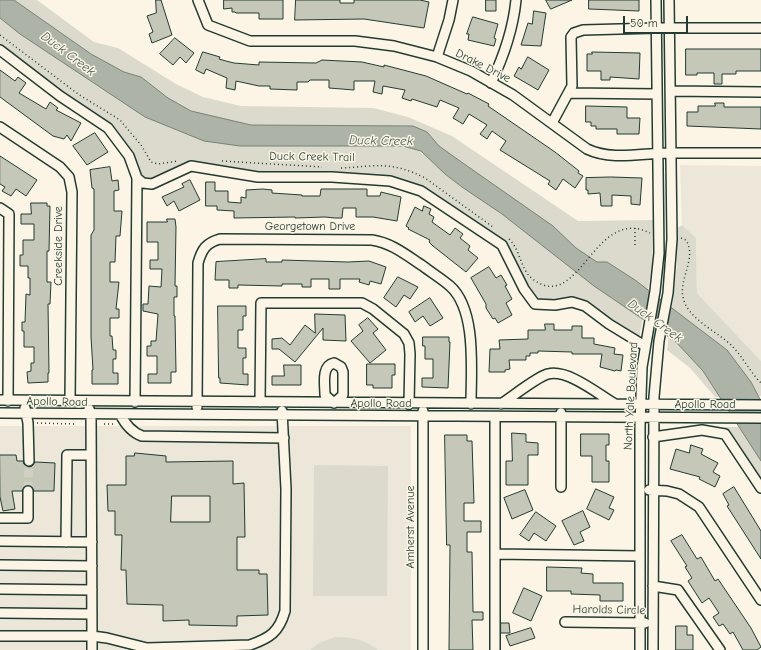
<!DOCTYPE html>
<html>
<head>
<meta charset="utf-8">
<style>
  body { margin:0 }
  #map { position:relative; width:761px; height:650px; overflow:hidden; background:#fcf5e5; font-family:"Comic Neue",sans-serif }
  canvas { display:block }
  .scale { position:absolute; left:623px; top:16px; width:65px; height:18px; box-sizing:border-box; border:2px solid #1f3d34; border-top:0; padding-left:5px; font-size:12px; line-height:14px; white-space:nowrap; color:#1f3d34; -webkit-text-stroke:3px #fcf5e5; paint-order:stroke }
</style>
</head>
<body>
<div id="map">
<canvas width="761" height="650"></canvas>
<div class="scale">50 m</div>
</div>
<script>
const g = document.querySelector('canvas').getContext('2d');
g.lineJoin = 'round';
function fill(path, color) { g.fillStyle = color; g.fill(path, 'evenodd'); }
function trace(path, color, width, dash) { g.strokeStyle = color; g.lineWidth = width; g.lineCap = dash ? 'butt' : 'round'; g.setLineDash(dash || []); g.stroke(path); }
function drawText(font, color, halo, rows, align = 'center') {
  g.font = font + ' "Comic Neue",sans-serif'; g.lineWidth = 3; g.setLineDash([]); g.textBaseline = 'middle'; g.strokeStyle = halo; g.fillStyle = color; for (const [text, x, y, turn = 0] of rows) {
    g.save(); g.translate(x, y); g.rotate((+turn || 0) * Math.PI / 180); g.textAlign = isNaN(turn) ? turn : align; if (halo) g.strokeText(text, 0, 0); g.fillText(text, 0, 0); g.restore();
  }
}
const built = new Path2D(`
  M680,165L761,166V361L697,293L696,238L682,225Z
  M0,426H411V650H0Z`);
const green = new Path2D(`
  M0,0H37L94,42L118,48L176,84L203,97L241,106L373,108L408,117L452,136L578,221L653,220L652,266L639,339L578,298L532,308L502,247L417,192L385,182L194,170L135,194L131,163L103,125L0,45Z
  M682,225L696,238L697,293L761,361V396L715,397L690,368L667,350L677,264V228Z
  M724,427H761V483Z
  M314,465L388,466L387,596H313Z
  M335,637C352,637 364,639 378,650H310L319,643Z`);
const water = new Path2D(`
  M0,0H14L91,54L124,72L141,77L168,98L191,111L251,125L413,126L427,132L439,146L460,161L553,226L576,248L597,262H607L635,280L727,350L751,382L761,401V461L703,371L675,341L594,286L502,214L462,187L445,174L421,151L403,146H240L204,141L145,117L20,34L0,18Z`);
const building = new Path2D(`
  M156,0H161L172,35L152,43L149,34L153,32L147,16L156,13Z
  M224,0H283V19H259V13H236L235,12H232V8L224,9Z
  M296,0H340V3H354V0H420L429,2L424,28L364,19L295,20Z
  M486,0H496V11H486Z
  M546,0H572L551,9Z
  M589,0H639V11L589,9Z
  M534,11L546,13L541,46L521,45L528,23L532,24Z
  M473,17L498,24L494,38L496,39L494,46L468,40L469,34H467Z
  M175,38L194,53L186,63L180,57L173,65L160,54Z
  M686,49H761V71H736V74H722V84H714V73H697V75H686Z
  M203,52L220,57L219,59L226,61L234,63L259,65V62L316,63L322,60L362,62L384,67V65L426,76L467,94L468,93L489,104L488,106L555,152L579,171L578,173L583,176L575,188L563,179L556,190L548,184L550,181L500,150L506,141L492,131L487,139L480,134L487,125L469,114L463,124L453,118L459,108L440,100L437,107L412,99L411,101L402,98L405,90L383,86L382,94L373,92L375,81H354V90L329,88V80H310L308,82H297V90L270,89V86H259L236,81L235,90L226,88L227,78L206,69L204,74L196,70Z
  M592,52L640,53L639,79L610,77V80H601V71H587V54H592Z
  M528,57L549,70L538,90L514,76L519,67L521,69Z
  M0,70L15,81L18,77L26,83L19,93L46,109L50,102L58,108L56,110L81,123L71,141L67,135L64,139L53,136L0,97Z
  M715,103H724V107H761V129L687,126V112H698V106H715Z
  M586,106L627,107V118H640L639,134H617V129H596V126H591V122H586Z
  M95,133L108,152L87,165L73,146Z
  M0,156L37,180L26,196L16,189L11,196L2,191L5,187L0,184Z
  M110,167L112,181L118,180L119,190L114,191V211H122L120,236H116L115,262H110V282H119L116,309H119V318H110V336H112L113,350H116V359H113V373H118V384H92V370H93L91,337V235L94,230V189L92,188L90,170Z
  M611,177L642,178L640,205L631,204V196L612,195V206H601L600,193L588,194V190H586V178Z
  M190,180L200,200L179,211L174,201L167,206L162,197L184,187L182,184Z
  M206,182H215V191H228V202L241,203V197L246,198V190L263,189L272,190V193L302,195V196H320L321,189H367V196H380L381,192L401,197L397,221L373,217H356V208H343L342,218H335L325,217L295,218V217L234,218V211L217,210V206H206Z
  M31,203H47V206H50L49,251H47V282H51L50,304H48L49,373H48V382L28,383L27,372L31,371V363H34V347H24V331H22V322H25L26,294L30,295V278H28V266H20V255H23V240H34V224H21V214H31Z
  M424,206L431,209L429,214L434,217L432,222L450,235L455,228L463,234L460,238L470,246L468,250L478,258L466,272L433,246L429,242L430,240L408,229L409,228L406,226L415,207L422,211Z
  M167,219H175L176,227L175,286H177V297H174V316H175L176,372H171V383H148V374H157V356H147V346H151V341H156L158,314L143,311V304H148L149,286L161,287L162,269H150V260H158V242H147V222H167Z
  M266,259V262H282V260L348,262L369,261L386,267L381,284L370,281L369,285L359,282L360,279H340V289H329V279H311V287H302V284H282V286L238,285V288H229V280H215L216,262Z
  M489,267L496,278L501,275L507,285L505,286L512,299L506,303L512,315L498,323L495,318L493,319L486,308V304L471,278Z
  M398,277L418,287L410,299L404,295L396,307L384,298Z
  M430,298L443,318L430,326L423,316L415,322L409,312Z
  M218,306H246V316H243V330H238V348H246V358H243V374H248V385L220,383V378H219Z
  M315,314L345,315L346,341L323,340V328L295,362L279,349H272V339L282,338L290,345L305,325L315,333Z
  M368,318L378,329L373,333L386,350L370,363L351,341L363,331L359,325Z
  M545,324H554V330H572V326H582V338H594V344L615,348L614,354L623,355L621,371L616,370L615,371L600,367L602,354H572V352L538,351V353H530V356H526V360H509L510,369L505,370V372H489L490,349H500L499,340L528,339V330H545Z
  M423,337H449V342H450L448,388L422,387V378H433V359H425V346H423Z
  M367,364H395V375H392V388H373V385H367Z
  M284,365H301V385H272V376H284Z
  M512,433L526,434V442L538,443V455H528V485H506V461H512Z
  M581,434H609V445H606V461H609V482H592V456H581Z
  M445,435H467V441H472L474,503H464V521H481V532H467V552H472L473,612H483V620H472L473,650H449L450,545H447Z
  M691,445L703,449L701,454L718,463L713,472L720,476L715,487L699,479L700,477L670,469L676,449L689,453Z
  M135,453L166,456V462L233,461V484L244,483L245,537H237V570H259V574H267L268,615L237,616V626L189,625V620L163,621V605L127,604L126,570H121L122,535H115V511H108L107,485H126V456H134ZM172,496H210V522H171Z
  M0,455H16L17,461H23L24,464L29,467L32,466L35,462L55,463L54,491H34L31,486H25L22,491H12L15,509L3,511L0,497Z
  M734,487L761,531V559L727,506L729,505L723,494Z
  M596,489L614,497L609,508L614,510L609,520L587,509Z
  M525,490L533,510L512,519L504,498Z
  M583,511L590,527L580,532L584,541L574,545L562,521Z
  M536,512L556,526L546,541L534,533L529,541L520,535Z
  M682,535L697,559L701,557L715,581L718,579L751,628L761,647L757,650H743L733,632L730,634L723,624L719,626L713,617L719,613L709,598L702,603L688,581L692,578L685,567L687,566L671,541Z
  M547,567L582,568L581,573L593,574V583H623V601H600V595L571,594V591H547Z
  M524,588L542,596L531,621L513,613Z
  M501,623H509L510,633H501Z
  M676,626H687V635H693V650H676Z
  M531,628L535,638L510,646L506,636Z`);
const minorTunnel = new Path2D(`
  M28,491L29,461`);
const path = new Path2D(`
  M0,35L78,94L120,120L141,145L151,162L158,164L178,161
  M222,161L322,167
  M341,168C377,166 392,161 425,178L493,227
  M635,228V245
  M681,238L686,240C697,258 679,278 683,297C687,319 717,331 732,346C743,357 750,372 761,383
  M509,239C521,250 520,271 534,280C580,313 594,205 650,233
  M37,423L75,424
  M104,424H114`);
const minor = new Path2D(`
  M198,0L208,25L250,41H355L394,46L437,57L471,71L513,95L587,149C612,161 642,153 669,153C699,153 730,153 761,153
  M0,50L60,96L108,128L129,156L137,178L143,183L152,184L191,166L258,177H332L390,181L421,191L502,245L524,289L535,304L555,305L572,302L585,306L609,324L645,346
  M437,57L449,20L453,0
  M491,83C504,56 513,30 516,0
  M670,91L761,92
  M569,93L657,94
  M552,123L572,86L571,37L574,33L583,30L656,28H761
  M0,127L60,167L69,177L72,192L70,401
  M0,208L9,214L8,401
  M334,363L341,367L343,372V395L334,403L325,395C325,384 321,366 334,363Z
  M0,400L761,405
  M135,402L137,178
  M260,402L261,303H362L373,309L404,334L409,343L410,354L409,404
  M501,404C512,397 538,376 548,374C568,369 598,394 615,404
  M197,407L198,263C202,249 206,243 220,239L372,240C392,243 406,255 423,266C432,273 442,279 450,286C477,310 471,371 471,404
  M25,408L28,423L29,461
  M89,409L91,414L92,636L107,638L147,648L250,645C270,638 279,632 285,611L286,489L282,411
  M0,413L761,418
  M120,414C125,424 131,432 142,436L284,438
  M495,417V650
  M653,437L702,430L725,434L761,488
  M561,487V413
  M649,490L667,491L679,494L699,507L761,600
  M0,518H28V491
  M0,541L92,542
  M66,542L67,455H91
  M495,554L640,556
  M0,565L92,566
  M653,586L678,590L720,650
  M0,589L92,590
  M0,613L92,614
  M565,622L645,623
  M0,636H92V650
  M423,650V411
  M640,650V426L642,367L655,291L659,253L656,0
  M653,650L654,397L659,341L668,293L672,239L669,0`);
const streetNames = [
  ["Drake Drive",483,66,27],
  ["Duck Creek Trail",312,157,1],
  ["Georgetown Drive",310,227],
  ["Creekside Drive",59,246,-90],
  ["North Yale Boulevard",631,396,-87],
  ["Apollo Road",57,402,1],
  ["Apollo Road",381,404],
  ["Apollo Road",705,405],
  ["Amherst Avenue",411,527,-90],
  ["Harolds Circle",609,610,1]
];
const waterNames = [
  ["Duck Creek",68,54,37],
  ["Duck Creek",381,141,1],
  ["Duck Creek",655,321,36]
];
fill(built, '#ece7d8');
fill(green, '#dcdacc');
fill(water, '#aeb3a7');
trace(water, '#758479', 1);
fill(building, '#c5c7b9');
trace(building, '#1f3d34', 1);
trace(minorTunnel, '#d0d0c2', 9, [9, 4.5]);
trace(minor, '#1f3d34', 12);
trace(path, '#1f3d34', 1.5, [1, 3]);
trace(minor, '#fcf5e5', 9);
drawText('12px', '#1f3d34', '#fcf5e5', streetNames);
drawText('italic 13px', '#435a51', '#fcf5e5', waterNames);
</script>
</body>
</html>
